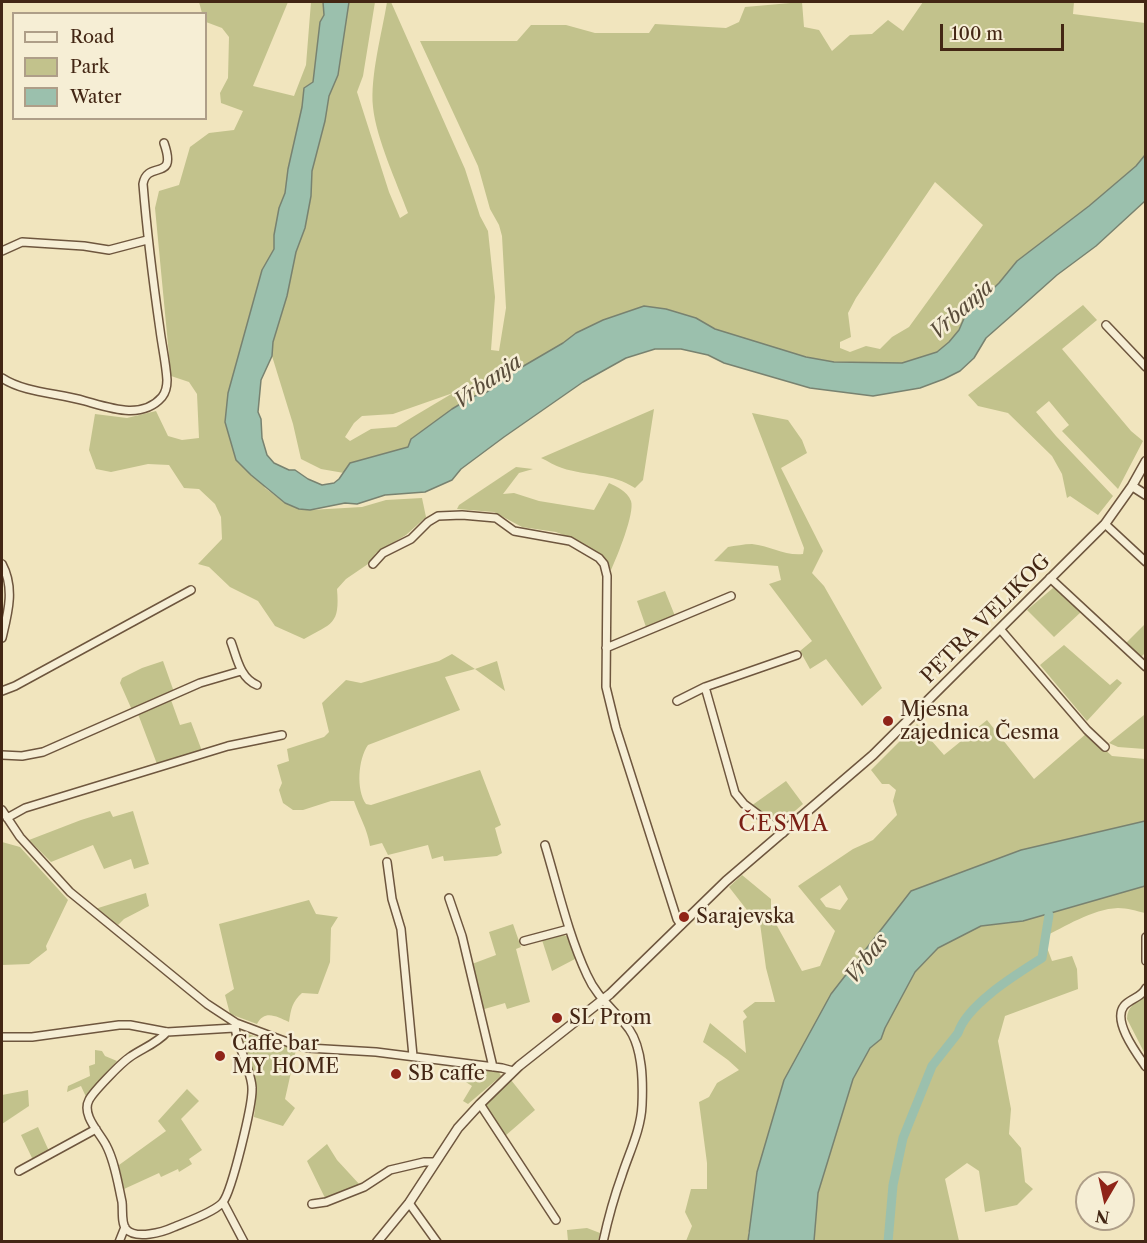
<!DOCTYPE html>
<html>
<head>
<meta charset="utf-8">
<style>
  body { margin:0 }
  #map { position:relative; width:1147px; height:1243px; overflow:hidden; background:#f1e5be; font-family:"Libre Caslon Text",serif }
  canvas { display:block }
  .frame { position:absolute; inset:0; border:3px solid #432614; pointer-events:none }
  .legend { position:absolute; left:12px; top:12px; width:195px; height:108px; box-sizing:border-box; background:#f6eed5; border:2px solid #ae9e88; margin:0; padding:8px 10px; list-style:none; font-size:18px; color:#432614 }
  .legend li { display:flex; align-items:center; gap:12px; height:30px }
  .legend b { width:30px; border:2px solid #ae9e88 }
  .north { position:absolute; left:1075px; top:1171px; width:60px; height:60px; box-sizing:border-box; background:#f6eed5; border:2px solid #ae9e88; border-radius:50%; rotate:189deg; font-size:16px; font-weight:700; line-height:24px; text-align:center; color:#432614 }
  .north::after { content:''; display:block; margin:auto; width:21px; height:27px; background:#8f2418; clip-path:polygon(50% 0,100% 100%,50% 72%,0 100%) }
  .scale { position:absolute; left:940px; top:24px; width:124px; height:27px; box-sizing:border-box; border:3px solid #432614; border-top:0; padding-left:8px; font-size:18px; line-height:21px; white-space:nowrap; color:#432614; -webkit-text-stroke:4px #f6eed5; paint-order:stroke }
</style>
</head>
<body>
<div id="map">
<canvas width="1147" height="1243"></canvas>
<div class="frame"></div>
<ul class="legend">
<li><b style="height:8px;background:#f6eed5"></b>Road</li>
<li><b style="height:16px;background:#c2c28c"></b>Park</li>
<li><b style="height:16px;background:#9bc0ad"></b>Water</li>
</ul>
<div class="north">N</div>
<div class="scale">100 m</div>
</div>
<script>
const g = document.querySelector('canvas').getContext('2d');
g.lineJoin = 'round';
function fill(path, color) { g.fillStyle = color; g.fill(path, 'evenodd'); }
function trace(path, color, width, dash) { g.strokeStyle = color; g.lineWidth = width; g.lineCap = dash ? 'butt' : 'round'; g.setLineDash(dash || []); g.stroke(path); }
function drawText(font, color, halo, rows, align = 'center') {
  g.font = font + ' "Libre Caslon Text",serif'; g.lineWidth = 5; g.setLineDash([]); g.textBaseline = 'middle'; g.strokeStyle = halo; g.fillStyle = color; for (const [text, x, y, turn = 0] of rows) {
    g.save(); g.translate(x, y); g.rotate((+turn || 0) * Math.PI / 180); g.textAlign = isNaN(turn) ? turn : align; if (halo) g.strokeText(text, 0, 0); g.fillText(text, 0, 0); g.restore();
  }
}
const green = new Path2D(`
  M199,2H288L253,86L294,96L306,65L311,2H323L324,15L320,22L313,82L304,88L302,107L288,169L285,193L279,208L274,235V249L262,270L228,393L265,488L285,503L299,509L310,510L362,507L386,500L422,498L426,517L406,535L376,553L368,564L346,579L337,589C340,625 332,623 304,639L275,626L258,601L230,587L209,567L198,564L222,539L221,517L215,504L199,489L184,488L169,465L148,464L111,472L96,469L89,450L95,414L127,418L156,411L168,436L182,440L199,438L197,394L189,382L171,376L155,208L159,191L179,185L190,147L209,133L234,130L243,111L221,103L220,93L228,78L229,37L222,28L206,22V14L202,13Z
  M349,2H375L363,76L357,92L389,192L400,218L408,213C397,183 376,138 373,107C370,76 382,33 387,2H391L465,169L480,216L488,231L495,297L491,350L499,351L506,308L502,236L499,225L490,209L478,166L420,41H517L531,25H566L595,33H649L655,24L726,28L739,22L745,7L802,2L804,27L819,30L832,51L850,35L872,34L888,20L903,31L923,2H1074L1073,14L1145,23V155L1136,166L1089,206L1017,261L999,283L965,316L959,330L949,342L937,352L902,363L834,362L806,357L715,329L696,318L666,309L644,307L576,333L564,343L515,371L487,392L472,397L452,409L411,439L408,447L350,463L344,473L321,469L301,459L293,424L272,356L273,342L287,296L296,252L305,228L311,196L312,171L325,121L329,96L338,74ZM935,182L983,225L909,327L892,337L880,349L866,346L850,352L840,348V342L851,337L848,313L856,298ZM453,393L396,427L371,429L350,441L345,437L354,423L362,416L393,414Z
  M1083,305L1097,320L1062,349L1131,431L1143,441L1118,489L1062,431L1069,425L1049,401L1036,412L1056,436L1113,496L1098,515L1070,496L1067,498L1062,474L1052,456L1008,413L978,406L968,395Z
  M654,409L643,480L635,488C613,473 586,476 562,468C555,466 548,461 541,458Z
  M752,413L788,420L802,440L807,453L781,468L823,551L812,573L824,586L882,688L862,706L826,659L810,669L800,651L812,641L769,584L781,580L778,566L714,561L728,547C735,546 744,544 752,544C770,546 785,556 803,554L804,548Z
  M516,467L533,469L519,473L503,494L514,493L539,501L594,510L609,483C617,487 627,491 631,501C635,513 617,557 611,570L605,559L571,538L556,532L522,527L494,512L457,509L459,505Z
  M1053,588H1056L1081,612L1054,637L1027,610Z
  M665,591L675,616L646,627L637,601Z
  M1145,624V653L1140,658L1125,644Z
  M1064,645L1110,685L1117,679L1122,683L1087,721L1040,665Z
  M452,654L475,669L497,661L505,691L475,669L445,677L460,710L368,745C358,759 356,790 366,804L371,805L480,770L501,825L495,828L502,853L497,856L444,861L443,856L432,859L428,845L388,855L382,843L370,846C367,828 360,818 354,801H331L303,810H293L283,803L279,790L282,783L277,765L289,761L287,749L324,737L329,732L322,703L346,680L361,683L439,661Z
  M163,661L174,692L132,710L120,683L122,678L142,668Z
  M171,700L180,725L191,722L202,751L157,764L138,714Z
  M1144,715L1145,749L1118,747L1109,743Z
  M987,720L1034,779L1087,733L1112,756L1145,759V821L1025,849L911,891L748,1233V1241H686L692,1226L685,1212L691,1189H707V1163L699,1102L709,1097L717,1083L739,1070L728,1060L703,1042L710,1023L746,1053L743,1021L747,1017L743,1011L755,1002H775L766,968L759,916L754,919L729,887L742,875L771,899V915L802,971L820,966L835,931L798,886L853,849L873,840L897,815L893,801L896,790L889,784H882L871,770L917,724L944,755ZM840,885L848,899L840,910L826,907L820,899Z
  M786,781L803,804L781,823H773L751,806Z
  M110,811L113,817L133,811L149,864L134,869L131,859L104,869L93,845L51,862L29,840L81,820Z
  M2,842L20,847L68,900L46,946L47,950L29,964L2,965Z
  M1145,886V913C1137,911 1127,908 1118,908C1092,909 1065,927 1043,937L1052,961L1072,956L1077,969L1078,989L1005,1016L998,1041L1011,1109L1009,1134L1021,1148L1025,1182L1033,1189L1017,1205L985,1212L979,1171L967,1163L945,1179L959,1241L814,1242L818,1193L853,1079L870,1048L881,1039L885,1028L915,972L938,948L981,926L1023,921Z
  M146,893L149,906L124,919L118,925L95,909Z
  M309,900L316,914L338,917L331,928L330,962L318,994L302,993C292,1002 291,1009 289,1022C277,1017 265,1009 257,1024L230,1014L225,995L234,989L219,924Z
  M513,924L521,947L516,949L530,1002L507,1009L505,1003L481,1010L472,964L496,955L489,932Z
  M563,935L569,937L575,959L552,971L542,940Z
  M1145,997V1054L1127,1019C1127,1007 1136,1001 1145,997Z
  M245,1033L296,1050L285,1099L295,1108L283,1126L254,1117C259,1087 252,1067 243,1038Z
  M95,1050L102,1051L105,1056L117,1061L87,1099L81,1086L67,1092L68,1086L90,1076L89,1066L95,1064Z
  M459,1068L499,1072L501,1076L468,1104L463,1101L472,1086L455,1075Z
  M511,1080L535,1110L505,1136L486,1106V1103Z
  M187,1089L199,1101L181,1119L202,1150L189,1159L192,1164L179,1172L178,1169L161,1177L159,1173L124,1189L119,1165L166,1131L158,1121Z
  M28,1090L29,1106L2,1124V1095Z
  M38,1127L49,1151L33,1160L21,1135Z
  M327,1144L337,1160L360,1185L326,1200L307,1161Z
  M587,1228L600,1233L598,1241H568L567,1230Z`);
const water = new Path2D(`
  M323,2H349L338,75L329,96L325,121L312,171L311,196L305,228L296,252L287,296L273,342L272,356L261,380L258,412L261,419L262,438L267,455L274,463L289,470H295L308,479L322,485L334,483L339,479L350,463L408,447L411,439L452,409L472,397L487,392L515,371L563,343L576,333L603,320L644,306L666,309L696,318L715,329L806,357L834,362L902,363L937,352L949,342L959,330L965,316L999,283L1017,261L1089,206L1136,166L1145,155V201L1096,246L1057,275L1011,316L986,338L974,358L960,371L944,379L920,388L873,396L810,388L724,363L708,355L681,349H655L626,358L583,382L504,437L461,469L452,480L425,492L385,495L357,504L345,503L310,510L299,509L285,503L251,475L236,460L225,422L228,393L262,270L274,249V235L279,208L285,193L288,169L302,107L304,88L313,82L320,22L324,15Z
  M1145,821V886L1023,921L981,926L938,948L915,972L885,1028L881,1039L870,1048L853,1079L818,1193L814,1241H748L757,1172L784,1080L831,994L911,891L1021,850Z`);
const canal = new Path2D(`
  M888,1242L893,1185L903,1138L932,1066L958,1033C967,1004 1017,974 1042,958L1049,915`);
const minor = new Path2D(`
  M2,251L22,242L84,246L109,250L147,240
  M1106,325L1146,367
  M2,378C25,393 58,393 85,401C110,408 142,420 162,397C166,392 167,386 167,380C166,363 162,346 160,330C153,281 147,233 143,184C147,159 178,183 164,143
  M1105,524L1146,562
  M2,564C15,588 8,613 2,638
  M373,564L383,553L411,539L428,522L438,516L462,515L496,518L514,531L570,541L599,558L604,564L607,576L606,687L616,728L677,919L681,925
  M1050,578L1146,667
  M1000,629L1087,730L1105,747
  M231,642C237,658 240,678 257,685
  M606,648L731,596
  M2,691L15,686L191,590
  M677,701L705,687
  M2,755L22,756L43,752L200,683L241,671
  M2,810L20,837L70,892L207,1004L236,1023L295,1045L308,1048L376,1052L502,1068L513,1071
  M7,818L25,808L228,746L282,735
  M783,833L744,804L735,793L705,687L797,655
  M545,845C558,888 568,934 587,975C597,998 615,1010 629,1029C643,1049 643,1082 642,1105C641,1130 629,1153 622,1175C614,1197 608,1219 603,1242
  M387,862L392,899L401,929L413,1056
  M449,898L462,936L493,1067
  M1146,937V961
  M524,941L569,929
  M1146,988C1141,998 1131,998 1124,1006C1112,1021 1137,1054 1146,1067
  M167,1032C156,1044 143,1048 130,1057C121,1063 93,1092 89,1100C81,1115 100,1133 106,1145C115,1162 118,1184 122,1202C123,1210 121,1223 126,1229C136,1240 163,1232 174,1227C186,1222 215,1212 223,1202C232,1190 253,1104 252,1088C252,1070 231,1033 236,1023
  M2,1037H32L119,1025H130L167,1032L234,1028
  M480,1104L556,1220
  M19,1171L96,1129
  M223,1202L244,1242
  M409,1203L437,1242
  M312,1204L326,1202L364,1187L390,1170L424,1162H435
  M119,1242L125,1227`);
const tertiary = new Path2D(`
  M1132,486L1146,495
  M377,1242L409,1203L458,1128L480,1104L519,1066L610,994L726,881L873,755L1105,524L1132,486L1146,461`);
const markers = [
  [888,721,6,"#8f2418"],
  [684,917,6,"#8f2418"],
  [557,1018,6,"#8f2418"],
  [220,1056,6,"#8f2418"],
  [396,1074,6,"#8f2418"]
];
const streetNames = [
  ["PETRA VELIKOG",986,619,-45]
];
const poiNames = [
  ["Mjesna",900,710],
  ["zajednica Česma",900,733],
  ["Sarajevska",696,917],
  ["SL Prom",569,1018],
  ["Caffe bar",232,1044],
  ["MY HOME",232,1067],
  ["SB caffe",408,1074]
];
const waterNames = [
  ["Vrbanja",962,310,-42],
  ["Vrbanja",488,382,-35],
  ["Vrbas",867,959,-52]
];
const quarterNames = [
  ["ČESMA",784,825]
];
fill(green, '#c2c28c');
fill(water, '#9bc0ad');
trace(water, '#788270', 1.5);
trace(canal, '#9bc0ad', 9);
trace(minor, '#6e563e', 10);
trace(tertiary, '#6e563e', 11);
trace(minor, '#f6eed5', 7);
trace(tertiary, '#f6eed5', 8);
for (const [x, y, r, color] of markers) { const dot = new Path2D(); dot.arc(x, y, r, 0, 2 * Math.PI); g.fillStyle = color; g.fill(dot); trace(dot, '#f6eed5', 2); }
drawText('20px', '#432614', '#f6eed5', streetNames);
drawText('20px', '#432614', '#f6eed5', poiNames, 'left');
drawText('italic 21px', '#594c3a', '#f6eed5', waterNames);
g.letterSpacing = '1.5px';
drawText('22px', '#7a1f14', '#f6eed5', quarterNames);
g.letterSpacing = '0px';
</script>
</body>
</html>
